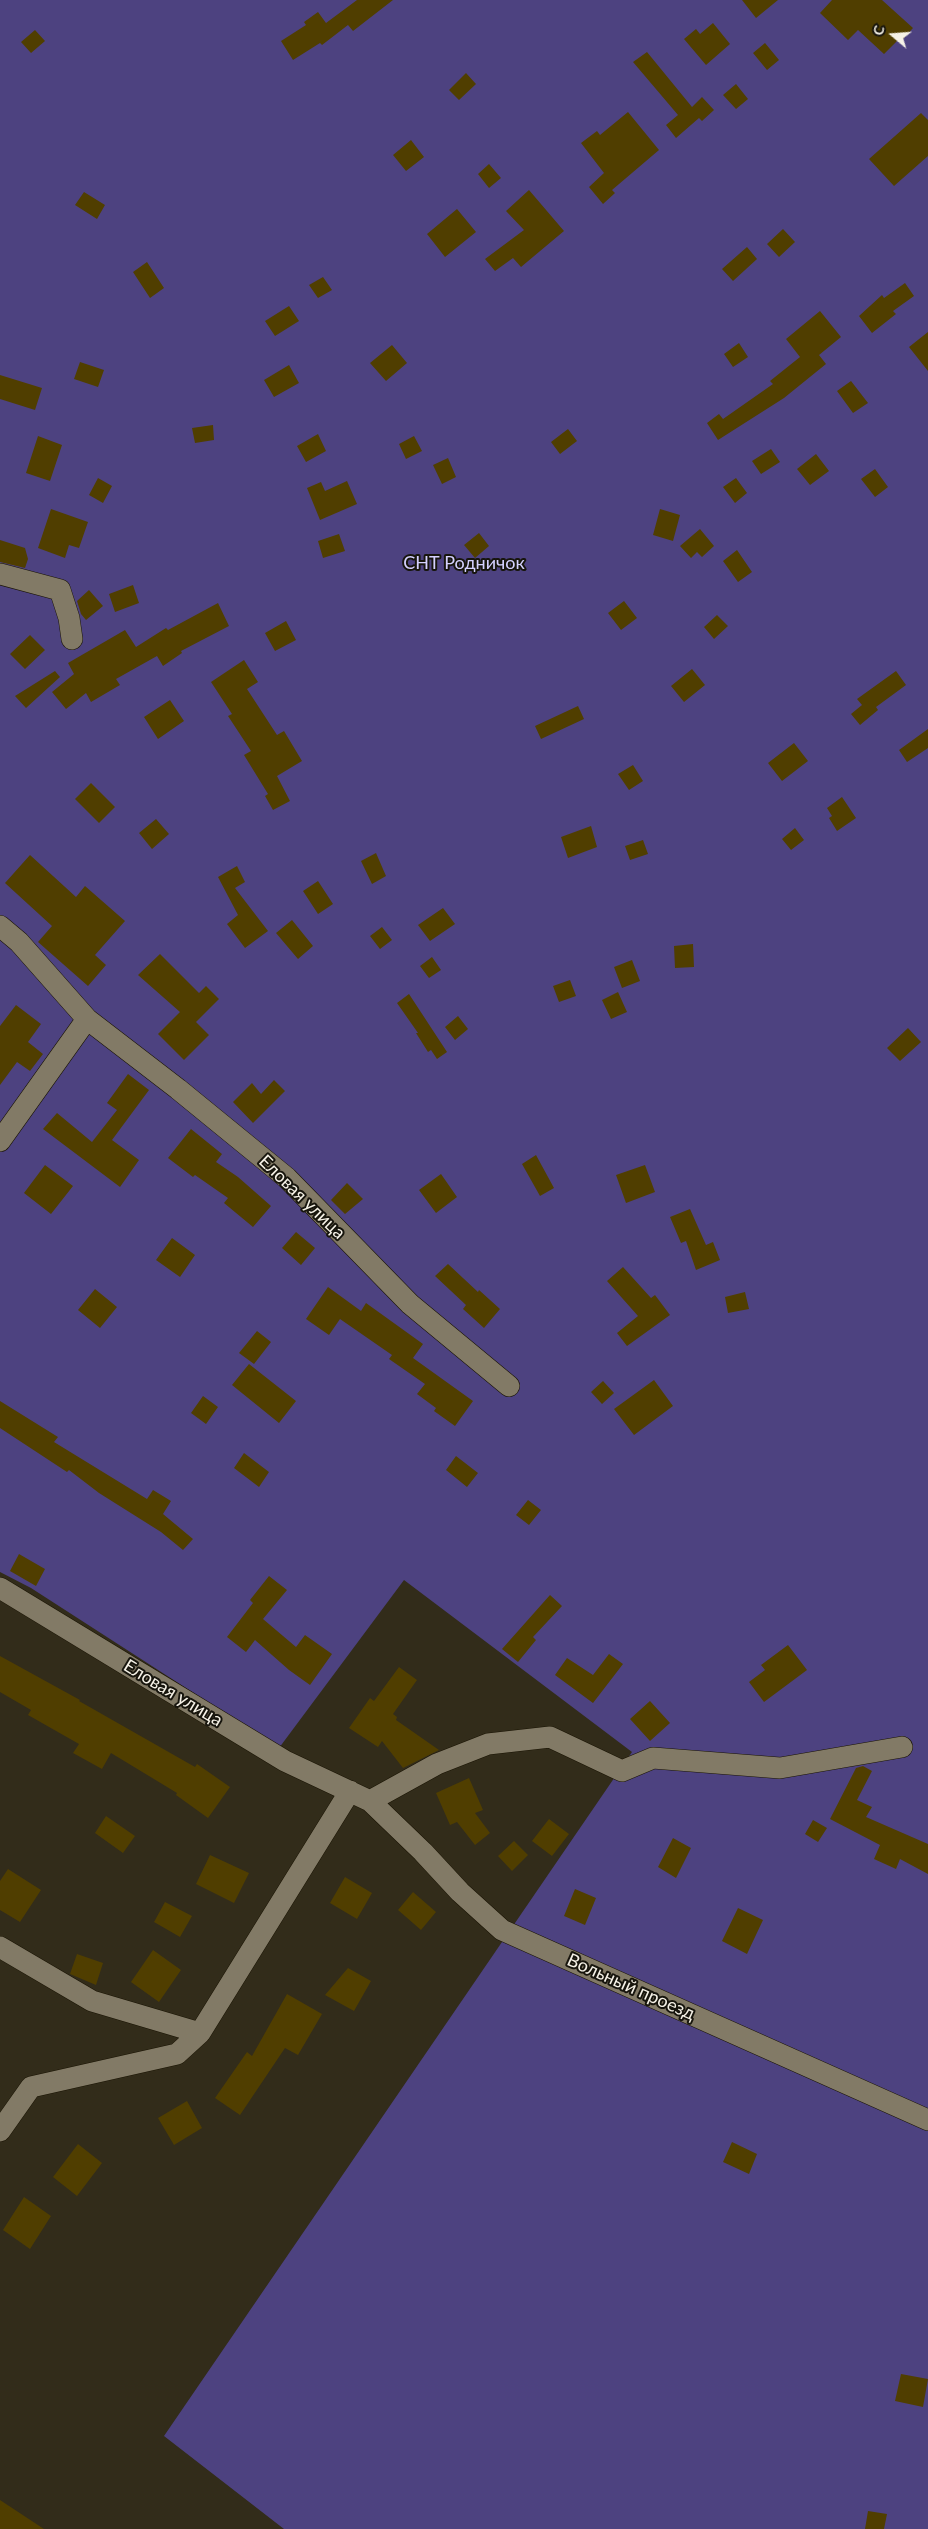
<!DOCTYPE html>
<html>
<head>
<meta charset="utf-8">
<style>
	body { margin:0 }
	#map { position:relative; width:928px; height:2529px; overflow:hidden; background:#322c1a; font-family:Lato,sans-serif }
	canvas { display:block }
	.north { position:absolute; left:868px; top:10px; width:50px; height:50px; -webkit-text-stroke:4px #17150d; paint-order:stroke; rotate:288deg; font-size:14px; font-weight:700; line-height:20px; text-align:center; color:#f6f2e7 }
	.north::after { content:''; display:block; margin:auto; width:18px; height:22px; background:#f6f2e7; clip-path:polygon(50% 0,100% 100%,50% 72%,0 100%) }
</style>
</head>
<body>
<div id="map">
<canvas width="928" height="2529"></canvas>
<div class="north">С</div>
</div>
<script>
const c = document.querySelector('canvas').getContext('2d');
c.lineJoin = 'round';
function paint(path, color) { c.fillStyle = color; c.fill(path, 'evenodd'); }
const shape = rows => new Path2D(rows.map(r => 'M' + r).join(''));
function trace(path, color, width, dash) { c.strokeStyle = color; c.lineWidth = width; c.lineCap = dash ? 'butt' : 'round'; c.setLineDash(dash || []); c.stroke(path); }
function drawText(font, color, halo, rows, align = 'center') {
  c.font = font + ' Lato,sans-serif'; c.lineWidth = 4; c.setLineDash([]); c.textBaseline = 'middle'; c.strokeStyle = halo; c.fillStyle = color; for (const [text, x, y, turn = 0] of rows) {
    c.save(); c.translate(x, y); c.rotate((+turn || 0) * Math.PI / 180); c.textAlign = isNaN(turn) ? turn : align; if (halo) c.strokeText(text, 0, 0); c.fillText(text, 0, 0); c.restore();
  }
}
const green = shape([
	[0,0,928,0,928,2529,284,2529,164,2436,632,1752,404,1580,279,1748,31,1588,0,1572]
]);
const building = shape([
	[357,0,393,0,353,31,348,25,322,45,320,43,293,60,281,41,306,25,304,22,318,12,326,23],
	[742,0,778,0,756,18],
	[832,0,882,0,913,28,901,41,899,39,884,54,858,30,848,40,820,13],
	[713,23,730,44,706,65,684,39,696,29,700,34],
	[35,30,45,41,31,53,21,42],
	[765,43,779,60,767,70,753,53],
	[647,52,692,107,702,97,714,110,702,121,699,118,676,138,666,125,678,115,633,62],
	[466,73,476,84,459,100,449,90],
	[736,84,748,99,736,109,723,95],
	[628,112,659,150,612,190,615,193,603,204,589,187,604,173,581,143,597,131,600,135],
	[921,113,928,120,928,156,894,186,869,159],
	[411,140,424,157,406,171,393,155],
	[489,164,501,178,489,188,478,174],
	[529,190,564,231,521,267,513,258,495,271,485,259,524,230,506,211],
	[84,192,105,205,97,219,75,205],
	[457,209,476,232,445,257,427,234],
	[783,229,795,242,779,257,767,244],
	[747,247,757,259,733,281,722,269],
	[147,262,164,288,150,298,133,272],
	[323,277,332,290,318,298,309,285],
	[905,283,914,296,893,311,896,314,872,333,859,316,882,295,884,298],
	[289,306,299,321,275,336,265,321],
	[820,311,841,337,819,355,826,364,784,398,718,440,707,423,719,414,723,419,773,384,770,381,800,357,786,339],
	[928,332,928,371,909,347],
	[739,343,748,357,733,367,724,354],
	[392,345,407,363,386,381,370,363],
	[80,362,104,370,98,387,74,379],
	[289,365,299,383,274,397,264,380],
	[0,375,42,388,35,410,0,399],
	[851,381,868,403,853,413,837,391],
	[213,425,214,440,195,443,192,428],
	[568,429,577,441,560,454,551,442],
	[318,434,326,451,306,462,297,446],
	[38,436,62,445,50,481,26,473],
	[414,436,422,451,406,459,399,444],
	[771,449,780,462,761,474,752,461],
	[816,454,829,471,810,485,797,469],
	[448,458,456,477,442,484,433,465],
	[875,469,888,487,875,497,861,479],
	[98,478,112,486,103,503,89,495],
	[736,478,747,493,735,503,723,487],
	[347,481,357,504,320,520,307,488,321,482,325,491],
	[51,509,88,522,79,548,69,545,65,558,38,548],
	[660,509,680,515,673,541,653,535],
	[700,529,714,546,702,557,697,552,691,558,680,546],
	[479,533,489,546,475,558,464,545],
	[339,534,345,551,323,558,318,541],
	[0,540,25,548,28,559,25,568,0,562],
	[737,550,752,572,738,582,723,561],
	[133,585,139,603,115,612,109,594],
	[89,590,103,606,86,620,81,614,77,601],
	[624,601,637,618,621,630,608,613],
	[218,603,229,626,181,651,182,653,163,666,157,656,116,679,120,685,91,702,86,693,66,709,52,692,74,674,68,663,125,630,136,647,166,628,168,630],
	[717,615,728,626,714,639,704,627],
	[286,621,296,640,275,651,265,633],
	[30,635,45,650,25,669,10,654],
	[244,660,258,682,247,689,277,735,284,731,302,761,277,776,290,801,273,810,265,796,268,794,244,755,251,751,228,716,232,714,211,682],
	[692,669,705,685,684,702,671,686],
	[55,671,60,677,26,708,15,696],
	[896,671,906,685,876,707,878,710,860,725,851,714,862,705,857,699],
	[170,700,184,721,158,739,144,717],
	[578,706,584,719,541,739,535,726],
	[928,729,928,748,907,762,899,750],
	[794,743,808,761,782,781,768,763],
	[633,765,643,781,629,790,618,774],
	[91,783,115,807,99,823,75,799],
	[842,797,856,818,837,831,829,818,832,816,827,808],
	[156,819,169,834,152,849,139,833],
	[591,826,597,847,568,858,561,837],
	[795,828,804,840,791,850,782,839],
	[643,840,648,854,630,860,625,846],
	[376,853,386,876,372,884,361,861],
	[30,855,76,897,85,886,125,921,95,955,106,965,88,986,38,942,52,926,5,883],
	[237,866,245,882,235,888,268,931,245,948,227,924,238,915,218,877],
	[318,881,333,904,318,914,303,891],
	[443,908,455,924,430,941,418,925],
	[292,920,313,946,298,959,276,933],
	[382,927,392,940,380,949,370,936],
	[693,944,694,967,675,968,674,946],
	[160,954,199,993,206,986,219,999,196,1022,209,1035,184,1060,158,1034,180,1012,138,975],
	[432,957,441,970,429,978,420,966],
	[632,960,640,981,622,988,614,967],
	[570,980,576,996,559,1002,553,986],
	[618,992,627,1012,611,1019,602,1000],
	[409,994,447,1052,437,1059,431,1050,428,1052,416,1033,418,1033,397,1003],
	[16,1005,41,1024,28,1042,43,1054,30,1071,17,1062,0,1085,0,1026],
	[458,1016,468,1029,455,1040,445,1027],
	[908,1028,921,1042,900,1061,887,1048],
	[128,1074,149,1090,112,1140,139,1160,120,1187,43,1129,57,1113,92,1142,117,1110,107,1103],
	[274,1080,285,1091,253,1123,233,1102,252,1083,261,1094],
	[191,1129,222,1154,216,1162,238,1177,271,1206,253,1227,224,1203,228,1198,195,1175,193,1177,168,1158],
	[536,1155,554,1188,540,1196,522,1164],
	[45,1165,73,1186,51,1214,24,1193],
	[645,1165,655,1192,626,1203,616,1175],
	[441,1174,457,1197,436,1213,419,1190],
	[347,1183,363,1199,345,1214,331,1200],
	[690,1209,706,1245,713,1242,720,1260,696,1270,686,1241,681,1243,670,1217],
	[296,1232,315,1248,301,1265,282,1248],
	[172,1238,195,1255,180,1277,156,1260],
	[448,1264,478,1292,479,1290,500,1309,484,1328,463,1309,466,1305,435,1276],
	[623,1267,651,1298,655,1295,670,1315,627,1346,617,1333,638,1316,607,1281],
	[328,1287,361,1311,366,1303,423,1344,413,1358,473,1401,455,1426,434,1411,436,1408,417,1394,425,1384,389,1359,392,1355,340,1319,329,1335,306,1319],
	[95,1289,117,1307,100,1328,78,1310],
	[745,1292,749,1309,728,1313,725,1297],
	[257,1331,271,1342,254,1364,239,1353],
	[249,1364,296,1401,279,1423,232,1385],
	[654,1380,673,1406,634,1435,614,1409],
	[603,1381,614,1393,602,1404,591,1392],
	[203,1396,218,1407,206,1424,191,1413],
	[0,1401,58,1437,54,1442,147,1499,153,1490,171,1501,163,1514,193,1539,183,1550,161,1532,99,1493,69,1470,67,1472,0,1428],
	[244,1453,269,1472,259,1487,234,1468],
	[456,1456,478,1473,467,1487,446,1470],
	[528,1500,541,1510,529,1525,516,1515],
	[19,1554,45,1569,36,1586,10,1571],
	[269,1576,287,1590,263,1619,296,1647,305,1635,332,1654,310,1685,289,1670,255,1640,246,1652,227,1637,253,1603,250,1600],
	[550,1595,562,1606,533,1637,536,1640,518,1662,502,1649],
	[788,1645,807,1670,764,1702,749,1682,765,1670,761,1665],
	[609,1654,623,1664,593,1703,555,1675,567,1658,593,1675],
	[0,1656,80,1700,79,1701,195,1767,197,1764,230,1787,208,1818,176,1795,177,1793,111,1753,102,1769,73,1753,79,1744,28,1715,31,1710,0,1692],
	[399,1667,417,1680,393,1714,397,1717,396,1720,439,1750,403,1768,382,1741,378,1747,349,1728,370,1698,374,1701],
	[650,1701,670,1723,650,1741,630,1719],
	[863,1766,872,1771,857,1800,872,1807,866,1817,928,1844,928,1874,900,1859,896,1869,874,1859,880,1845,830,1819,856,1768],
	[469,1778,483,1810,475,1813,490,1833,475,1845,457,1822,450,1825,436,1793],
	[106,1816,135,1836,123,1853,95,1833],
	[549,1819,569,1834,552,1856,532,1841],
	[813,1820,827,1828,818,1842,805,1834],
	[673,1838,691,1848,676,1878,658,1867],
	[514,1841,528,1855,512,1871,498,1856],
	[210,1855,249,1873,234,1903,196,1884],
	[8,1869,41,1890,20,1922,0,1910,0,1881],
	[345,1877,372,1893,357,1919,330,1903],
	[575,1889,596,1898,585,1925,564,1916],
	[413,1892,436,1912,421,1930,398,1910],
	[165,1902,192,1916,180,1937,154,1922],
	[738,1908,763,1920,747,1954,722,1941],
	[153,1950,181,1970,159,2002,131,1982],
	[77,1954,103,1963,96,1985,70,1974],
	[348,1968,371,1981,354,2011,325,1995],
	[287,1994,322,2014,298,2055,285,2048,240,2115,215,2098,247,2052,252,2056],
	[187,2101,202,2128,174,2145,158,2118],
	[732,2142,757,2154,749,2174,723,2162],
	[78,2144,102,2163,77,2196,53,2177],
	[24,2197,51,2216,30,2249,3,2230],
	[901,2374,928,2379,923,2407,895,2401],
	[0,2500,44,2529,0,2529],
	[868,2511,887,2514,884,2529,865,2529]
]);
const minor = shape([
	[0,574,60,590,69,618,72,639],
	[0,926,19,942,87,1019,0,1141],
	[87,1019,178,1089,287,1178,410,1304,509,1386],
	[0,1588,285,1761,370,1801,423,1852,460,1892,502,1930,928,2120],
	[370,1801,437,1764,488,1744,550,1737,622,1771,653,1758,780,1768,902,1747],
	[0,1947,92,2001,200,2033,350,1791],
	[0,2131,31,2087,177,2054,200,2033]
]);
const parkNames = [
	["СНТ Родничок",464,563]
];
const streetNames = [
	["Еловая улица",302,1197,44],
	["Еловая улица",173,1693,31],
	["Вольный проезд",631,1987,24]
];
paint(green, '#4d4280');
paint(building, '#503e00');
trace(minor, '#1a1404', 22);
trace(minor, '#827a66', 21);
drawText('18px', '#d5d1ff', '#17150d', parkNames);
drawText('18px', '#f6f2e7', '#17150d', streetNames);
</script>
</body>
</html>
